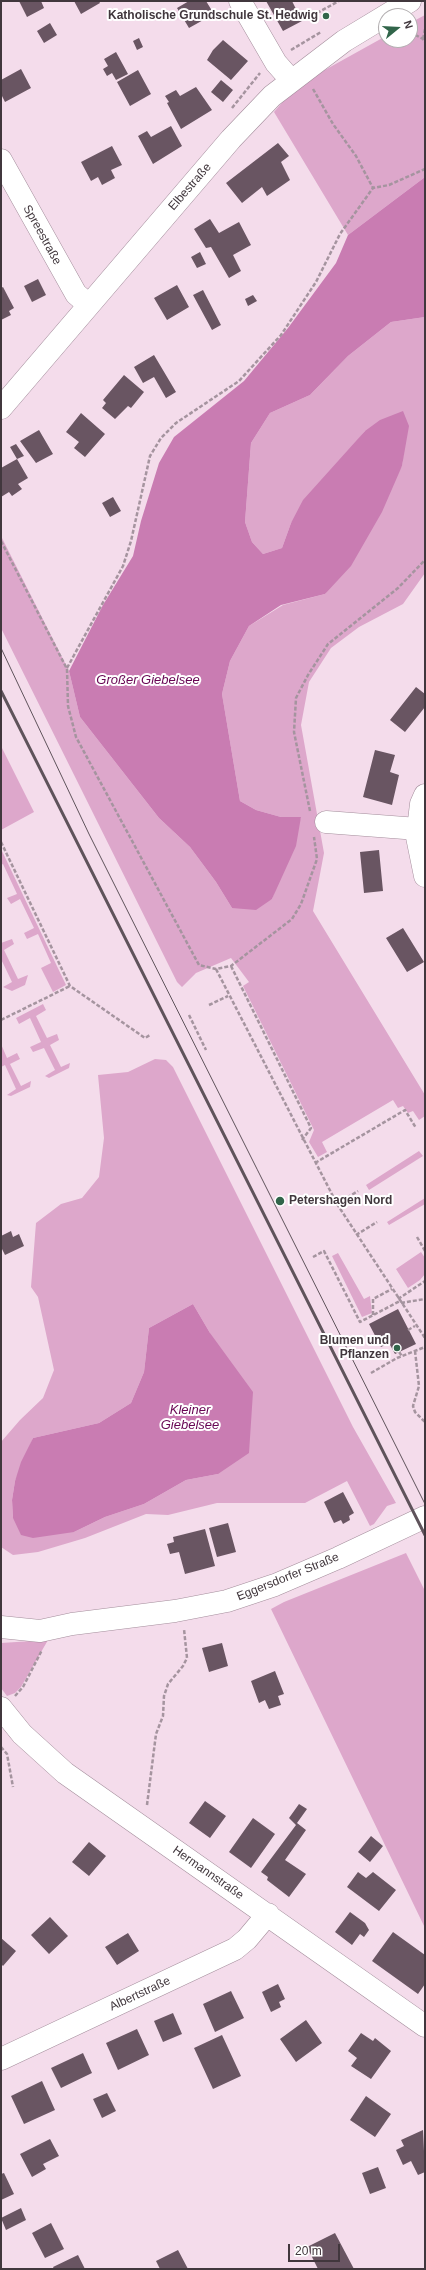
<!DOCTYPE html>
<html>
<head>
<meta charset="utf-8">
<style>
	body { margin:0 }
	#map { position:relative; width:426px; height:2270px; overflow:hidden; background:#f4dceb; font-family:Helvetica,sans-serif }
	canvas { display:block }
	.frame { position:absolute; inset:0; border:2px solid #41373d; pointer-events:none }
	.north { position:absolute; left:378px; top:8px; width:40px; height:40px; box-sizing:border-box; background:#fff; border:1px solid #b3afb1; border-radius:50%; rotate:72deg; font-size:11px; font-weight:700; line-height:16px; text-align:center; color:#41373d }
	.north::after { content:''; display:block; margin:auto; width:14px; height:18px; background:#31654a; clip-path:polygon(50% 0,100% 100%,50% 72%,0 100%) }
	.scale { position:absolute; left:288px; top:2244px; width:52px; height:18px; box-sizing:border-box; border:2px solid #41373d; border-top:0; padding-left:5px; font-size:12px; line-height:14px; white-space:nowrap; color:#41373d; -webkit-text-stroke:3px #fff; paint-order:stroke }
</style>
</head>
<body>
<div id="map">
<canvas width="426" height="2270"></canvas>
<div class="frame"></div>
<div class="north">N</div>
<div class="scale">20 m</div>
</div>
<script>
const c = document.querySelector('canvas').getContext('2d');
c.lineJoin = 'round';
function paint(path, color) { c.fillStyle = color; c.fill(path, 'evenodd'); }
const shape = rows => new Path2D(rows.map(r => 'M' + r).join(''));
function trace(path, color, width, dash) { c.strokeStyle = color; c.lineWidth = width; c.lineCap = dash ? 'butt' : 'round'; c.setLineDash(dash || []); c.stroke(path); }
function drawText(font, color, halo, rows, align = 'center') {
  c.font = font + ' Helvetica,sans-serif'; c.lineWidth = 4; c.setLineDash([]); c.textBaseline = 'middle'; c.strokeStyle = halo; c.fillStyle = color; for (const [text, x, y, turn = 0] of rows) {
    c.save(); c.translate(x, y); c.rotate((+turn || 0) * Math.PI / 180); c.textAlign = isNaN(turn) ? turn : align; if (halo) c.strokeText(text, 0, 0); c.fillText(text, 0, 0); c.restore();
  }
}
const green = shape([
	[425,15,425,177,348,235,274,112,296,86,386,36,386,40,410,40,410,23],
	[425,317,425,573,403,604,359,627,331,648,309,682,301,725,324,853,313,911,425,1095,425,1116,419,1120,413,1111,408,1113,403,1106,398,1108,393,1100,322,1142,327,1152,318,1157,309,1142,314,1130,243,986,249,982,231,958,196,973,182,987,177,982,1,628,1,536,69,671,80,717,159,818,190,847,216,882,232,908,272,899,301,817,281,817,256,810,240,801,222,694,230,661,249,626,283,605,325,594,402,466,404,448,365,431,291,523,282,548,263,554,252,542,245,522,251,443,270,413,310,395,348,356,391,322],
	[1,746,34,812,1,830],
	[1,849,66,985,53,992,41,968,51,963,38,934,27,939,24,933,34,928,20,899,11,904,7,898,17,894,3,864,1,865],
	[12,939,14,944,4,950,18,979,28,975,25,985,12,991,3,987,12,982,1,959,1,943],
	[43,1004,46,1010,36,1016,47,1038,57,1034,59,1040,50,1045,61,1067,70,1063,69,1068,49,1078,45,1076,55,1070,44,1048,33,1052,30,1047,41,1042,30,1018,19,1024,16,1018],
	[1,1044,7,1058,17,1053,20,1059,10,1064,21,1086,31,1081,30,1087,11,1096,7,1095,16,1089,5,1065,1,1067],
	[155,1059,166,1060,173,1067,353,1427,396,1503,387,1506,374,1524,370,1526,347,1481,305,1503,217,1503,168,1515,146,1514,85,1538,38,1552,13,1555,1,1547,1,1442,20,1420,43,1398,54,1370,38,1297,31,1287,36,1223,61,1204,82,1198,99,1177,104,1138,98,1075,128,1072],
	[193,1304,210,1333,218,1474,186,1480,144,1504,105,1517,74,1532,13,1518,12,1500,15,1481,33,1438,99,1423,131,1403,144,1372,149,1328],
	[419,1151,423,1156,369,1190,366,1185],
	[425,1198,425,1204,389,1225,387,1222],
	[421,1252,425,1258,425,1274,420,1280,408,1288,396,1269],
	[338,1253,364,1299,370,1296,372,1313,362,1317,332,1256],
	[406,1553,425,1591,425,1928,271,1609,284,1602],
	[48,1640,21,1687,15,1693,7,1696,1,1688,1,1643]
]);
const water = shape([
	[425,177,425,317,391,322,348,356,310,395,270,413,251,443,245,522,252,542,263,554,282,548,291,523,303,500,365,431,380,420,403,411,409,426,402,466,382,512,351,566,325,594,281,605,249,626,230,661,222,694,240,801,256,810,281,817,301,817,296,846,272,899,256,910,232,908,216,882,190,847,159,818,80,717,69,671,103,605,133,556,141,521,159,463,174,437,244,381,288,328,336,263,348,235],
	[193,1304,210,1333,253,1392,249,1453,218,1474,186,1480,144,1504,105,1517,74,1532,33,1538,21,1535,13,1518,12,1500,15,1481,21,1462,33,1438,99,1423,131,1403,144,1372,149,1328]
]);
const building = shape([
	[19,1,41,1,44,8,27,17],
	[74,1,99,1,100,3,81,14],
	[189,1,206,1,214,14,189,28,177,8],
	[266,1,292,1,302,21,283,31],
	[50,23,57,35,44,43,37,31],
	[139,38,143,47,137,50,133,41],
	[223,40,248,61,231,80,207,60,213,50],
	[116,52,128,74,116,80,112,73,107,76,103,69,108,66,104,59],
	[21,69,31,88,5,102,1,94,1,80],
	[138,70,151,94,130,106,117,82],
	[221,80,233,90,223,102,211,92],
	[196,87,212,110,181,129,167,103,169,102,165,96,176,90,180,96],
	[171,126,182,146,153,164,138,136,147,131,151,137],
	[278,143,289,156,281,162,290,180,267,196,262,187,242,203,226,183],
	[112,146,122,165,111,170,115,178,102,185,98,177,91,181,81,162],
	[210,219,219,233,239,222,251,245,233,255,241,271,229,278,211,247,206,248,194,229],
	[200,252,206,264,197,268,191,257],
	[38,279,46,295,32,302,24,286],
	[177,285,189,307,167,320,154,298],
	[3,287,14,308,9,311,11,315,1,320,1,288],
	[203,290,221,325,212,330,193,295],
	[253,295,257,301,248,306,245,299],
	[154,355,176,392,166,398,154,377,143,383,134,367],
	[124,375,144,392,131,408,128,406,115,419,102,408,106,403,103,400],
	[81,413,105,434,85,457,74,448,79,442,66,432],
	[39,430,53,454,36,463,20,441],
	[16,444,24,456,17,459,28,478,18,484,22,489,12,496,9,492,1,497,1,468,17,459,10,447],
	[113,497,121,511,110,517,102,503],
	[416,687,425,694,425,707,405,732,390,720],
	[375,750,395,755,390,772,399,775,392,805,363,797],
	[379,850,383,891,364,893,360,852],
	[403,928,424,962,407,972,386,938],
	[11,1231,13,1237,19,1234,24,1246,5,1255,1,1247,1,1236],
	[398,1309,416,1344,395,1354,389,1343,381,1347,369,1324],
	[343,1492,354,1513,349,1516,350,1520,343,1524,341,1520,334,1523,324,1502],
	[228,1523,236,1552,217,1557,209,1528],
	[205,1529,215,1566,185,1574,179,1552,170,1554,167,1544,174,1542,173,1537],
	[222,1643,228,1666,209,1672,202,1648],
	[275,1671,284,1694,278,1696,281,1705,269,1709,265,1700,259,1703,251,1681],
	[205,1801,226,1816,210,1838,189,1823],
	[299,1804,307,1809,297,1823,306,1830,285,1860,306,1874,289,1897,267,1880,268,1877,261,1872,296,1825,289,1818],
	[253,1818,275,1834,251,1868,229,1852],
	[371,1836,383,1846,370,1862,358,1852],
	[89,1842,106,1856,89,1876,72,1862],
	[358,1872,366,1878,373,1872,396,1890,379,1911,347,1887],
	[350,1912,365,1923,369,1930,364,1937,360,1934,352,1945,335,1932],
	[50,1917,68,1936,49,1954,31,1935],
	[393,1932,425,1955,425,1984,418,1994,372,1961],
	[128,1933,139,1951,117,1965,105,1947],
	[1,1938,16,1951,3,1966,1,1964],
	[278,1984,285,1999,279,2002,281,2007,271,2012,262,1992],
	[231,1991,244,2018,215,2032,203,2004],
	[173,2013,182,2034,163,2042,154,2021],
	[306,2020,322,2043,296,2062,280,2039],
	[137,2029,149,2055,118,2070,106,2043],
	[361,2033,373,2041,375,2038,391,2051,371,2079,351,2066,357,2058,348,2051],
	[222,2035,241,2076,213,2089,194,2048],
	[83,2053,92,2073,61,2088,51,2068],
	[42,2081,55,2110,24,2124,11,2096],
	[107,2093,116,2111,102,2118,93,2099],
	[366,2096,391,2114,375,2137,350,2120],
	[423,2130,425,2172,418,2175,411,2161,403,2165,396,2150,404,2146,401,2140],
	[50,2139,59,2156,43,2164,46,2169,32,2177,20,2154],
	[378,2167,386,2188,370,2194,362,2173],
	[4,2173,14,2194,1,2200,1,2174],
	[21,2208,26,2220,6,2230,1,2218],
	[51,2223,64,2249,45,2258,32,2233],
	[335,2233,354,2269,318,2269,307,2247],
	[178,2250,188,2269,160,2269,156,2261],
	[78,2255,85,2269,54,2269,53,2267]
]);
const path = shape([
	[317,13,339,1],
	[410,32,423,39,425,42],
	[423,39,425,29],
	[291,50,321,32],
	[313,89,333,124,356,156,373,188],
	[232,108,260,73],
	[1,541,67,669,68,706,76,737,199,965,216,969,231,966,292,919,301,904,317,859,314,837],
	[67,668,123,566,131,541,150,456,161,438,176,423,239,381,281,335,316,282,340,234,373,188,389,185,425,169],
	[310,811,294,732,296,698,308,675,328,644,398,588,425,560],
	[1,842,70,986,145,1038,150,1035],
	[231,966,311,1128,302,1140],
	[216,969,337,1204,425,1338],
	[209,1005,228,996],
	[189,1015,206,1050],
	[1,1020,70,986],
	[315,1163,405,1110,416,1128],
	[337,1204,358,1191],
	[356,1235,377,1222],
	[417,1237,425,1251],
	[313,1257,324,1251,360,1322,400,1301],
	[398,1299,425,1281],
	[401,1303,425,1299],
	[373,1315,373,1299,392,1289],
	[408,1330,415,1326],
	[415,1351,419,1386,413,1406,415,1412,425,1422],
	[399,1352,402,1356],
	[371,1373,397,1358,425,1347],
	[15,1696,23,1687,42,1650],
	[1,1747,7,1754,13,1787],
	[147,1805,156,1734,163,1716,164,1696,168,1684,183,1666,187,1658,184,1629]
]);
const minor = shape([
	[240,1,276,63,291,80],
	[1,160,76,294,89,305],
	[1,408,231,139,272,96,344,41,410,1],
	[425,795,421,804,417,837,425,876],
	[326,822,418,829],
	[1,1627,40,1631,72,1624,175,1611,227,1601,275,1585,338,1558,425,1517],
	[1,1708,22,1734,65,1773,425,2026],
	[1,2059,235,1949,247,1939,268,1914]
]);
const tram = shape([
	[1,648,89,834,425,1504]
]);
const rail = shape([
	[1,691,425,1535]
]);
const markers = [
	[326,16,4,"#31654a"],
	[280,1201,5,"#31654a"],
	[397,1348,4,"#31654a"]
];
const poiNames = [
	["Katholische Grundschule St. Hedwig",318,16],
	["Petershagen Nord",289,1201,"left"],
	["Blumen und",389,1341],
	["Pflanzen",389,1355]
];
const streetNames = [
	["Elbestraße",190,187,-49],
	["Spreestraße",42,235,61],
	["Eggersdorfer Straße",288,1577,-22],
	["Hermannstraße",208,1873,35],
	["Albertstraße",140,1994,-25]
];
const waterNames = [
	["Großer Giebelsee",148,680],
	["Kleiner",190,1410],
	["Giebelsee",190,1425]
];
paint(green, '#dda7cb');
paint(water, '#c97cb2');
paint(building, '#695562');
trace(minor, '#a38d9b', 23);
trace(path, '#a5949f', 2.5, [4, 2]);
trace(minor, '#fff', 22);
trace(tram, '#5f535b', 1);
trace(rail, '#5f535b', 3);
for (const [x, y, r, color] of markers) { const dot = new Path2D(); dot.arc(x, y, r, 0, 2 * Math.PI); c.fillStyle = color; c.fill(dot); trace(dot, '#fff', 1.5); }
drawText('bold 12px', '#41373d', '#fff', poiNames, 'right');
drawText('12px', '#41373d', '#fff', streetNames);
drawText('italic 13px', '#670553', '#fff', waterNames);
</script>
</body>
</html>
